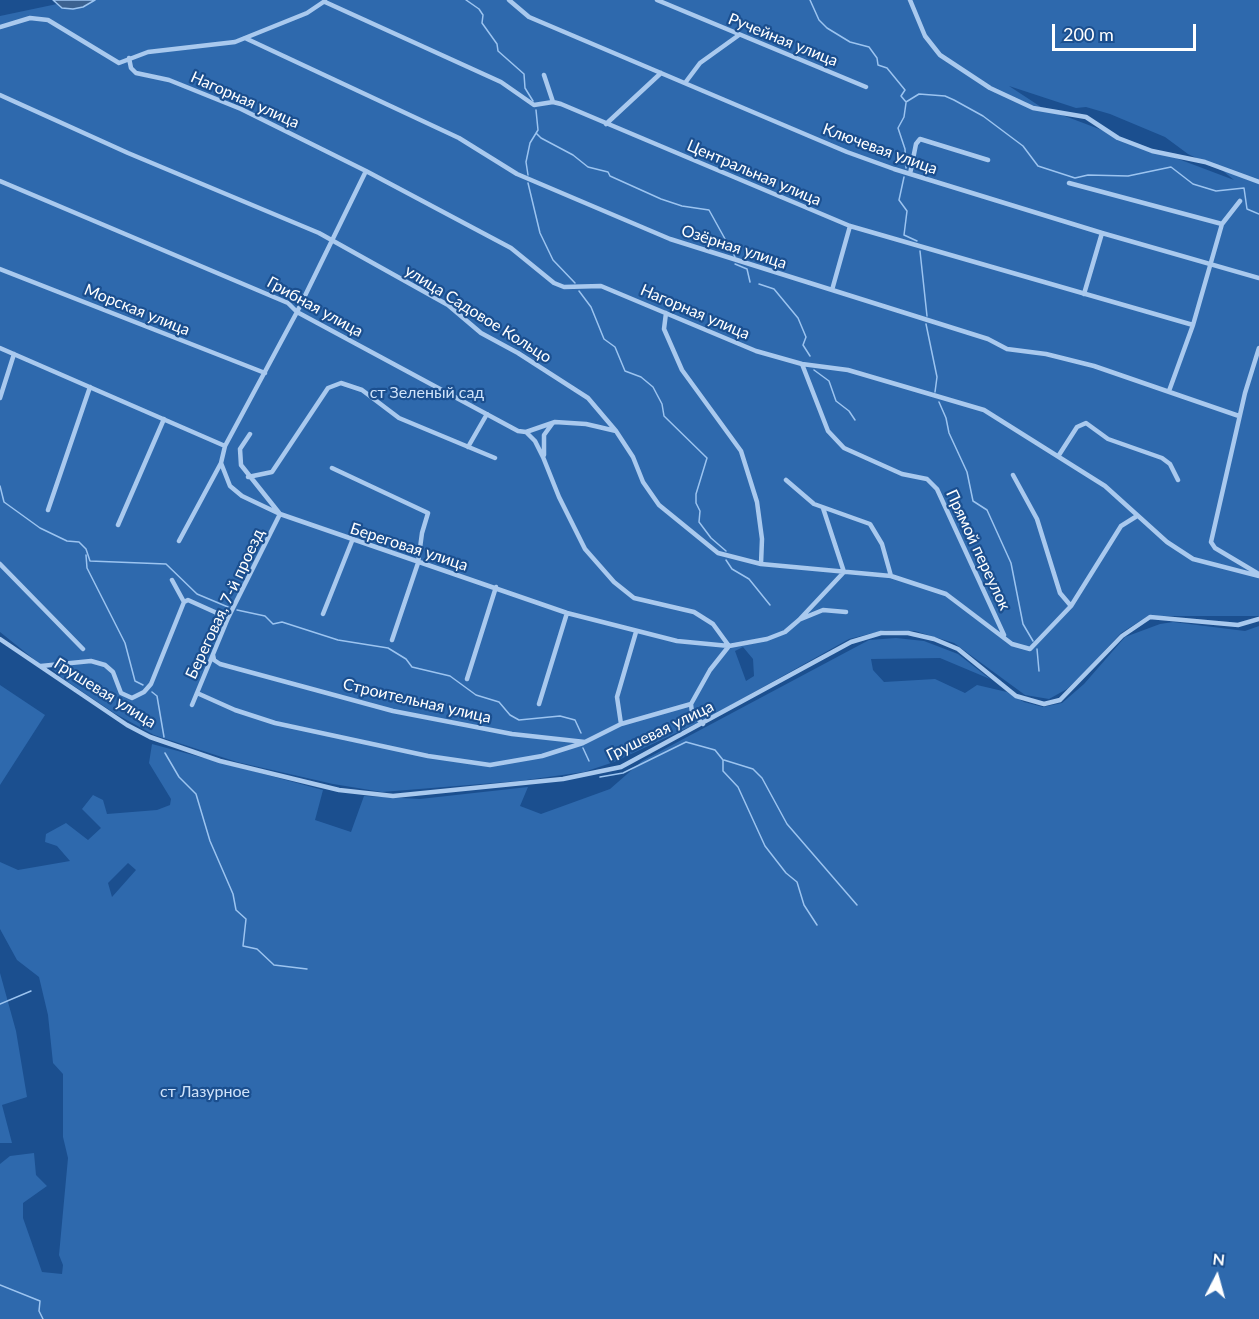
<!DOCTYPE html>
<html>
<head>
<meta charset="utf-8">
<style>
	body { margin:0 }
	#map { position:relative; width:1259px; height:1319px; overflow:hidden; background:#1b4f8f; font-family:Lato,sans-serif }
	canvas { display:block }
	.north { position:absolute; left:1187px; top:1247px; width:60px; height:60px; -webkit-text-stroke:4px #1b4f8f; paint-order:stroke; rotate:6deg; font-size:16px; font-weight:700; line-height:24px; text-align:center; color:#fff }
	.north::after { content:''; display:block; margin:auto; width:21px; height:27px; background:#fff; clip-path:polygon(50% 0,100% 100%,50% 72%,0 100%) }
	.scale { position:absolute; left:1052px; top:24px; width:144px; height:27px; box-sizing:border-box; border:3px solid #fff; border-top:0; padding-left:8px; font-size:18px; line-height:21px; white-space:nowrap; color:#fff; -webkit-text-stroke:4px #1b4f8f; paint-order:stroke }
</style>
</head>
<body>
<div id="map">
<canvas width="1259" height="1319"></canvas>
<div class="north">N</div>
<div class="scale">200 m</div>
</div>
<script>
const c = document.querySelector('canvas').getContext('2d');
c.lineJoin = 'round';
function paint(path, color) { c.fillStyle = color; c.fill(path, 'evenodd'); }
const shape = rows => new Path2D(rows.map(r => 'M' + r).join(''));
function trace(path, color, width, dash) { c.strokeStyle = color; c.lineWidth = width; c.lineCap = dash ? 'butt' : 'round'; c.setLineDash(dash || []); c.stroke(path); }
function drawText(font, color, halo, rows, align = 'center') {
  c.font = font + ' Lato,sans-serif'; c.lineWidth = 4.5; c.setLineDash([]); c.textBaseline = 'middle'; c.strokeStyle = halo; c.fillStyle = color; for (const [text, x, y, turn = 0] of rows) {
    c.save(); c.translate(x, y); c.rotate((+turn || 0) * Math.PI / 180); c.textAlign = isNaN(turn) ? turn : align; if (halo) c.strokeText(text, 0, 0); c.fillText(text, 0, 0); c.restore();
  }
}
const green = shape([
	[76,0,1259,0,1259,616,1148,616,1121,633,1081,676,1067,689,1049,699,1025,695,954,643,915,631,885,630,849,639,704,720,614,762,584,772,519,781,382,792,333,784,237,762,154,735,114,713,62,678,52,669,59,662,41,665,0,632,0,16],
	[1009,86,1076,108,1086,107,1110,114,1165,137,1188,154,1223,171,1234,180,1041,107],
	[743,647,753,659,754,676,746,681,735,651],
	[1173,622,1245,631,1259,626,1259,1319,0,1319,0,1164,10,1156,34,1153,36,1175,47,1186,23,1203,23,1218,42,1272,62,1274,63,1265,59,1255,68,1158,63,1137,63,1074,53,1063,48,1015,39,977,17,960,0,929,0,862,18,870,70,861,57,846,45,842,46,834,66,823,88,840,101,828,82,809,93,795,103,800,107,814,157,810,170,805,171,799,149,763,152,744,323,790,315,820,351,832,364,796,420,799,528,787,520,806,541,814,610,789,642,761,869,640,896,638,924,641,958,654,990,679,940,658,871,659,873,670,884,682,935,679,965,693,977,685,1007,692,1024,702,1043,707,1062,703,1084,684,1125,637,1160,624],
	[128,863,136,870,112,897,108,883],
	[0,685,45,715,0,785],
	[0,973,16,1031,27,1097,2,1105,12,1143,0,1143]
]);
const water = shape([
	[53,0,95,0,83,7,73,9,62,8,53,0]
]);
const stream = shape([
	[466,0,479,9,483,15,482,23,497,44,498,51,524,74,525,88,533,101],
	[810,0,819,20,827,28,850,42,869,47,877,58,878,65,887,68,905,90,901,96,906,102,919,94,945,96,954,100,983,116,1023,146,1038,166,1075,178,1088,175,1128,176,1171,167,1193,184,1216,191,1244,188,1247,209,1259,214],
	[906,103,904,117,898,128,905,149,906,168],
	[536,133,541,138,573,155,588,167,608,172,610,176,661,199,682,206,709,210,735,257],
	[528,175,526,162,530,143,538,130,536,110],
	[904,177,899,200,907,211,904,235,917,241],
	[528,183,540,233,553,260,575,283],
	[920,251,927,316],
	[735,264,747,269,750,282],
	[759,284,774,289,798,318,806,337,803,345,810,356],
	[579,291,591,307,604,339,615,347,625,371,641,377,653,387,662,404,664,416,707,458,696,494,696,503,700,511,699,522,711,538,726,551],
	[926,324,937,377,935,392],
	[814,370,829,381,836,401,849,411,855,420],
	[939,402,946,418,949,433,967,472,973,501,987,510,1011,563,1023,624,1033,641],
	[0,486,4,502,40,528,67,541,79,542,86,549,90,561,166,564,197,594,228,607],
	[86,555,87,568,125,643,135,681,143,685],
	[726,560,732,569,749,579,770,605],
	[237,610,265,616,273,624,282,622,338,640,388,648,406,659,412,667,450,676,476,695,499,702,510,715,519,720,560,716,575,720,581,733],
	[1037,649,1039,671],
	[152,692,157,696,164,737],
	[583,748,589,761],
	[165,753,179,777,196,794,210,841,233,894,236,910,246,919,243,946,257,949,274,965,307,969],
	[724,760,753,769,762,778,787,824,857,905],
	[600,777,623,773,686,742,715,750,723,760,723,771,738,787,765,846,786,873,797,882,804,905,817,925],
	[0,1004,31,991],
	[0,1285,40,1301,39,1311,43,1319]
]);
const minor = shape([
	[509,0,529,17,847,152,894,169,1102,233,1259,278],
	[657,0,866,87],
	[910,0,925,36,940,55,990,88,1033,108,1086,117,1118,138,1152,151,1205,162,1259,182],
	[325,2,501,82,534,105,553,102,561,104,850,226,1193,325],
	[0,27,30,18,48,20,119,63,148,52,235,42,307,13,325,1],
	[245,38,459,138,517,174,670,239,988,339,1007,349,1046,354,1094,366,1239,416],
	[129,58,131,68,136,73,169,80,241,109,366,171,511,248,554,283,564,287,601,286,756,351,802,364,848,370,984,410,1105,486,1167,542,1193,559,1259,576],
	[544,75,553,102],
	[685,83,700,63,739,35],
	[0,95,128,153,319,233,448,305,481,333,518,353,588,398,616,431,633,457,643,482,659,505,718,553,761,564,891,576,946,594,1012,644,1030,649,1071,606,1121,526,1137,516],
	[606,124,661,73],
	[910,174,916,144,920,139,988,160],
	[0,181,288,303,297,312,518,431,526,432,555,422,586,424,616,431],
	[1069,183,1222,224],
	[0,269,265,373],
	[832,290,850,226],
	[1084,294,1102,233],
	[666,313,664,329,682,370,741,451,757,502,762,539,761,564],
	[0,348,225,446,221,463,230,486,242,496,280,514,567,613,677,641,729,646,767,639,785,632,799,620,844,572,823,508],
	[802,364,828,431,844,448,902,474,927,479,937,489,1004,635],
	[1169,391,1193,325,1222,224,1240,201],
	[0,398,14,354],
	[526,432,535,441,543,457,559,497,585,549,614,582,634,598,694,612,713,624,729,646,710,670,691,704,692,713,703,724],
	[225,446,297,312,366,171],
	[468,447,487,414],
	[544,455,544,435,552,424],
	[1059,455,1077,427,1086,423,1108,439,1162,458,1170,464,1178,480],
	[332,468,428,513,422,533,418,563,392,640],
	[1013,475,1037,519,1060,593,1071,606],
	[248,477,272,472,328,388,341,383,362,390,399,418,495,458],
	[786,480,814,504,870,524,882,544,891,576],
	[48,510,90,387],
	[118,525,164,419],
	[179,541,221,463],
	[0,564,83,649],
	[1257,573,1215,548,1211,542,1245,393,1259,348],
	[172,580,184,602],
	[323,614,352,541],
	[801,619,823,610,846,612],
	[0,639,127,725,150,737,220,761,339,790,393,796,563,779,621,767,851,642,881,633,908,633,934,639,958,649,1016,696,1044,704,1060,700,1122,636,1150,617,1238,625,1259,619],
	[213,655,214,660,220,664,393,711,512,734,585,742,621,724,691,704],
	[41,666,91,661,105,665,113,672,121,693,132,698,144,692,151,684,184,602,188,600,228,618],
	[467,679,496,587],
	[197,693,235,710,275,723,428,756,490,765,542,756,583,743],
	[539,704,567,613],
	[192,705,228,618,280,514,241,465,240,449,250,434],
	[621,724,617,697,636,632]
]);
const streetNames = [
	["Ручейная улица",783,40,22],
	["Нагорная улица",245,100,24],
	["Ключевая улица",880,149,20],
	["Центральная улица",754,173,23],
	["Озёрная улица",734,247,18],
	["Грибная улица",315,307,29],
	["Морская улица",137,310,22],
	["Нагорная улица",695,312,23],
	["улица Садовое Кольцо",478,314,32],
	["Береговая улица",409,547,18],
	["Прямой переулок",978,550,65],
	["Береговая, 7-й проезд",225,604,-65],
	["Грушевая улица",105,693,32],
	["Строительная улица",417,701,13],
	["Грушевая улица",660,731,-26]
];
const parkNames = [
	["ст Зеленый сад",427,393],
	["ст Лазурное",205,1092]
];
paint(green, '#2e69ad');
paint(water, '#3c6290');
trace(water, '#9cc4f0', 1.5);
trace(stream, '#9cc4f0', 1.5);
trace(minor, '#a9c9ee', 4.5);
drawText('16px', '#fff', '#1b4f8f', streetNames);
drawText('16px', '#cfe3fa', '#1b4f8f', parkNames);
</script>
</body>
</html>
